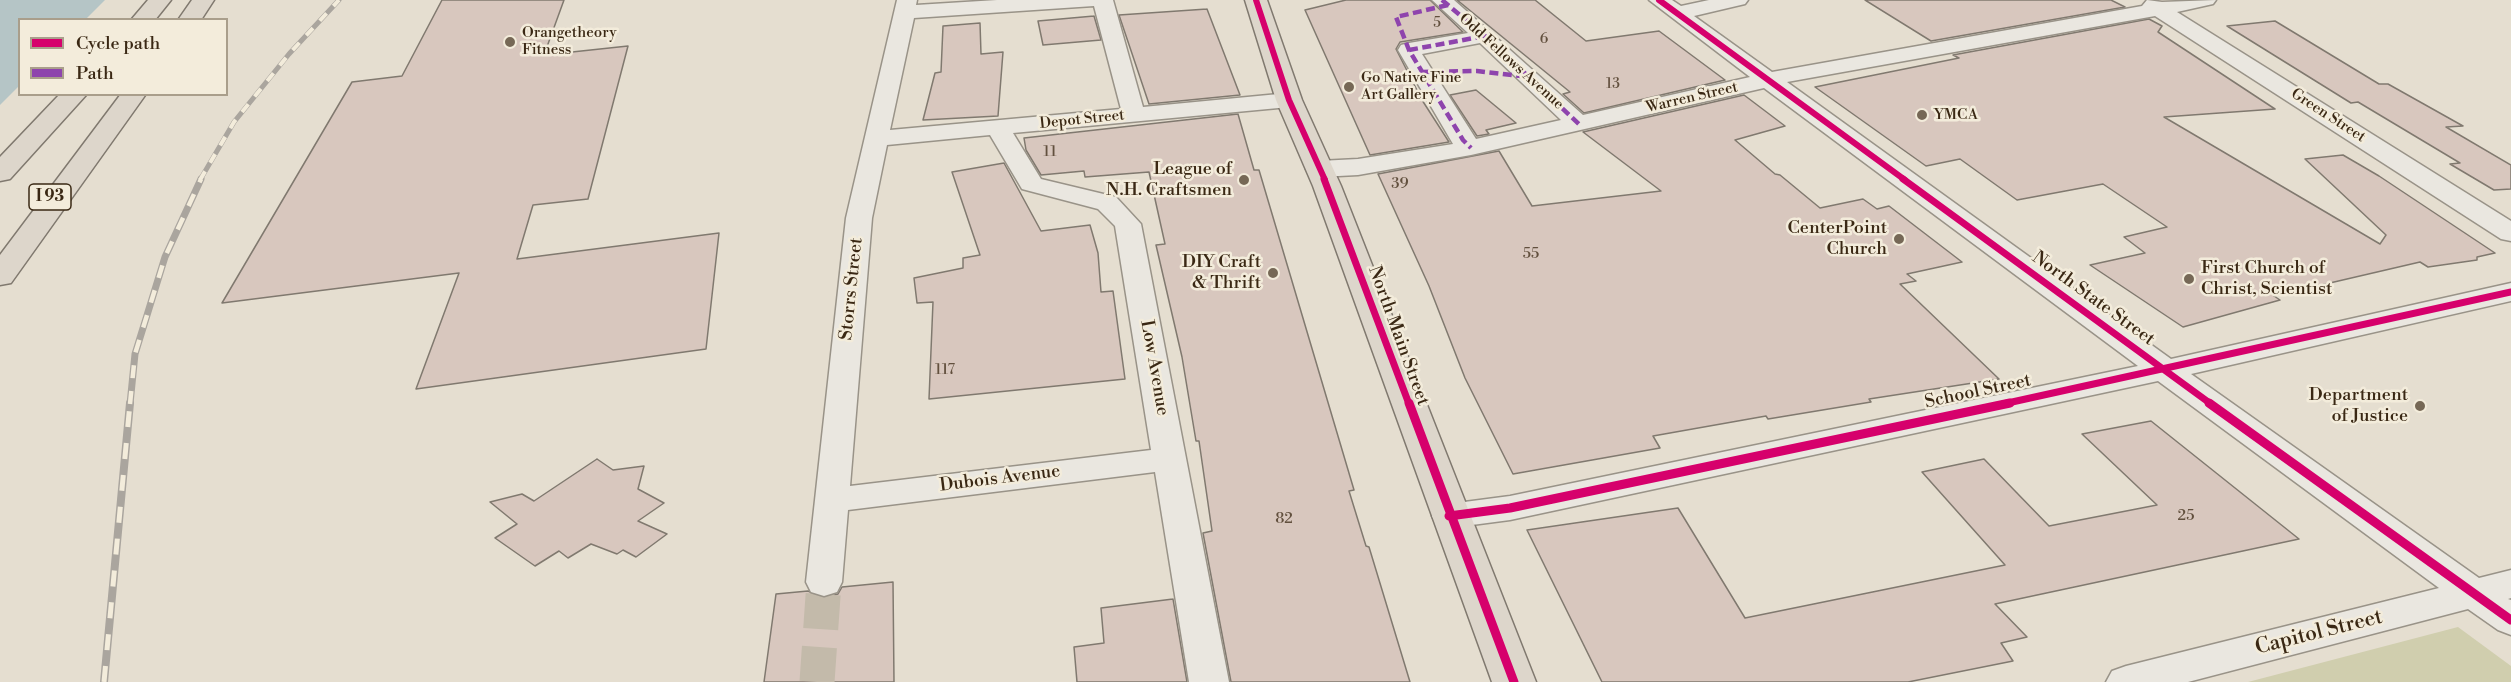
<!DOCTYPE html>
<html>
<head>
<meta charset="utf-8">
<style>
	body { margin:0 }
	#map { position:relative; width:2511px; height:682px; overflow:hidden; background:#e5ded0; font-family:"Libre Bodoni",serif }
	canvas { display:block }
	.legend { position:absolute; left:18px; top:18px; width:210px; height:78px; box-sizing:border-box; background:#f3ecdb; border:2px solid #a99e8b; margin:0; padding:8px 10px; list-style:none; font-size:18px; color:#3a2814 }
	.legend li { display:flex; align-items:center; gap:12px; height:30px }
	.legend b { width:30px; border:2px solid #a99e8b }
</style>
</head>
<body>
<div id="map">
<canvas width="2511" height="682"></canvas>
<ul class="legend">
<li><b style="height:8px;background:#d6006c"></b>Cycle path</li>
<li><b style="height:8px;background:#8e44ad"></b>Path</li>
</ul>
</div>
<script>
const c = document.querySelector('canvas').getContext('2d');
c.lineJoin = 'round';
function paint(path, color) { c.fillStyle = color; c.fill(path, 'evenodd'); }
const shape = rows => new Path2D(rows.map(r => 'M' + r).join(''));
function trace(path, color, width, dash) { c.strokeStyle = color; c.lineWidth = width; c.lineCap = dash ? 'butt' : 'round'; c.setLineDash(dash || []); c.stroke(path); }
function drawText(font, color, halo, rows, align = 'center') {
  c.font = font + ' "Libre Bodoni",serif'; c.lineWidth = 5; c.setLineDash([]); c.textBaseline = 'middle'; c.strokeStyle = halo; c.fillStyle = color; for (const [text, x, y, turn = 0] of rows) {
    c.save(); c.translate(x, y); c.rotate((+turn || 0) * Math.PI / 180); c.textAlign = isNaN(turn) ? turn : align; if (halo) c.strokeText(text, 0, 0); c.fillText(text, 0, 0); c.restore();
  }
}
const green = shape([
	[2458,627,2511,666,2511,682,2248,682]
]);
const water = shape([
	[0,0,105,0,86,19,20,20,19,86,0,105]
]);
const building = shape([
	[442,0,564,0,544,55,628,46,588,199,533,205,517,259,719,233,706,349,416,389,459,273,222,303,352,82,402,76,442,0],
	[1346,0,1430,0,1463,32,1400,42,1396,49,1422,100,1449,142,1370,155,1305,10,1346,0],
	[1457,0,1535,0,1586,41,1659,31,1725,80,1584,113,1563,94,1570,92,1457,0],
	[1865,0,2111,0,2125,7,1931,41,1865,0],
	[1207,9,1240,95,1149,104,1119,15,1207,9],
	[1094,16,1101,40,1043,45,1038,21,1094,16],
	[2149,19,2162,26,2158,32,2275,109,2164,117,2380,244,2386,235,2305,159,2343,155,2379,176,2495,253,2477,257,2477,260,2428,267,2420,262,2274,296,2280,300,2183,327,2090,265,2145,253,2124,237,2167,227,2103,184,2017,200,1960,159,1926,166,1815,87,1959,58,1953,55,2149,19],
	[2275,21,2379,84,2388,84,2463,126,2446,127,2511,165,2511,189,2494,190,2450,164,2460,163,2358,102,2351,103,2227,26,2275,21],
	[980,23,981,54,1003,52,998,116,923,120,935,73,941,72,943,26,980,23],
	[1476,90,1516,123,1486,130,1489,134,1477,136,1450,95,1476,90],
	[1744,95,1785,126,1735,140,1775,174,1780,175,1820,208,1863,199,1877,209,1889,206,1962,262,1907,274,1916,281,1900,284,1999,379,1869,399,1871,402,1768,419,1766,416,1653,436,1660,448,1513,474,1465,378,1429,286,1378,174,1499,151,1532,206,1661,191,1583,132,1744,95],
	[1238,114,1254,170,1259,170,1354,490,1349,491,1366,546,1369,547,1410,682,1231,682,1203,533,1212,531,1199,441,1196,441,1182,357,1156,245,1165,244,1149,172,1085,177,1084,171,1041,175,1026,150,1024,138,1238,114],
	[1004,163,1041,231,1090,225,1098,253,1101,292,1113,291,1125,379,929,399,933,302,917,303,914,278,963,268,963,258,980,255,952,172,1004,163],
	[2151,421,2299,539,1995,604,2027,637,2001,643,2013,661,1908,682,1602,682,1527,530,1678,508,1745,618,2005,565,1922,472,1984,459,2049,526,2157,505,2082,434,2151,421],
	[597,459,613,470,644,466,638,489,664,503,638,521,667,534,636,557,623,550,617,554,591,544,568,558,559,551,535,566,495,538,517,524,490,502,522,494,534,501,597,459],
	[893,582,894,682,764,682,776,594,808,591,825,598,838,594,842,587,893,582],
	[1173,599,1187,682,1077,682,1074,647,1104,643,1101,608,1173,599]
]);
const minorTunnel = shape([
	[817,682,824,582]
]);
const minor = shape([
	[897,0,917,0,916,5,997,0,1113,0,1143,107,1289,93,1297,95,1301,100,1297,105,1289,107,1013,133,1041,179,1116,197,1141,224,1229,682,1189,682,1155,472,848,510,842,582,837,592,824,596,811,592,806,582,846,218,897,0],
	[1094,6,1121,109,890,130,914,18,1094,6],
	[990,135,1022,189,1098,209,1115,226,1151,450,850,486,872,218,887,145,990,135],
	[1432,0,1454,0,1583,115,1750,77,1649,0,1672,0,1681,6,1709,0,1748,0,1745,4,1694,16,1772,72,2142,6,2147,0,2162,2,2216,0,2213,4,2177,12,2511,221,2511,241,2501,239,2155,16,1787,82,2171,359,2511,283,2511,301,2191,374,2479,578,2511,570,2511,598,2508,599,2511,600,2511,635,2498,630,2468,609,2188,682,2106,682,2112,671,2126,666,2439,588,2158,381,1510,520,1449,528,1437,525,1432,516,1437,507,1449,504,1510,496,2138,366,1764,88,1471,155,1358,175,1319,177,1310,174,1306,169,1310,164,1319,161,1358,159,1453,144,1398,50,1401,45,1409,43,1468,33,1432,0],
	[1480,43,1561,120,1476,139,1422,54,1480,43]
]);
const major = shape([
	[1245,0,1267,0,1302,100,1341,186,1536,682,1492,682,1313,186,1276,100,1245,0]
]);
const highway = shape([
	[148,0,171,0,155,20,131,20,148,0],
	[192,0,214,0,201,20,178,20,192,0],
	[60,94,87,94,10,179,0,181,0,157,60,94],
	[121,94,146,94,11,283,0,285,0,255,121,94]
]);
const railFar2 = shape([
	[200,180,234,122,289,54,339,0]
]);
const railFar1 = shape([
	[130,404,135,354,165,257,201,179]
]);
const rail = shape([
	[104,682,130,403]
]);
const quiet = shape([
	[1442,0,1485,36,1580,125],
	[1448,5,1396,17,1409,50,1463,140,1471,148],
	[1409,50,1485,36],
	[1422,72,1477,71,1529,77]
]);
const cyclewayFar2 = shape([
	[1256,0,1289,100,1325,180],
	[1659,0,1905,180]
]);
const cyclewayFar1 = shape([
	[1324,179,1409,404],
	[1903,179,2211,404],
	[2003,404,2511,292]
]);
const cycleway = shape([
	[1409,403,1514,682],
	[2209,403,2511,620],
	[1449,516,1510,508,2010,403]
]);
const markers = [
	[510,42,6,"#766856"],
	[1349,87,6,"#766856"],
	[1922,115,6,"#766856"],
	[1244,180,6,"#766856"],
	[1899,239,6,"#766856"],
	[1273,273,6,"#766856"],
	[2189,279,6,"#766856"],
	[2420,406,6,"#766856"]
];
const farNumbernames = [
	["5",1437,24],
	["6",1544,40],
	["13",1613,85]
];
const farPoinames = [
	["Orangetheory",522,33],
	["Fitness",522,50],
	["Go Native Fine",1361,78],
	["Art Gallery",1361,95],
	["YMCA",1934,115]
];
const farStreetnames = [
	["Odd Fellows Avenue",1511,62,42],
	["Warren Street",1692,98,-13],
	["Green Street",2328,116,33],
	["Depot Street",1082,120,-6]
];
const numberNames = [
	["11",1050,152],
	["39",1400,184],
	["55",1531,254],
	["117",945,370],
	["25",2186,516],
	["82",1284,519]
];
const shields = [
	[50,197,42]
];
const shieldNames = [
	["I 93",50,197]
];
const poiNames = [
	["League of",1232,170],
	["N.H. Craftsmen",1232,191],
	["CenterPoint",1887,229],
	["Church",1887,250],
	["DIY Craft",1261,263],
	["& Thrift",1261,284],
	["First Church of",2201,269,"left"],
	["Christ, Scientist",2201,290,"left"],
	["Department",2408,396],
	["of Justice",2408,417]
];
const streetNames = [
	["Storrs Street",852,289,-84],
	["North State Street",2093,299,36],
	["North Main Street",1398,336,70],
	["Low Avenue",1154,368,80],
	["School Street",1978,392,-12],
	["Dubois Avenue",1000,479,-7]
];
const nearStreetnames = [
	["Capitol Street",2319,633,-14]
];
paint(green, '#d0ceae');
paint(water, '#b5c5c6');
paint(building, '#d8c7be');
trace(building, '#80796f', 1.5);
trace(minorTunnel, '#c3baaa', 35, [35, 18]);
trace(minor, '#999388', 3);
trace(major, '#80796f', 3);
trace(highway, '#80796f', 3);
paint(minor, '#eae7e0');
paint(major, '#ddd6cb');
paint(highway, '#ddd6cb');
trace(railFar2, '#aaa59e', 5);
trace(railFar1, '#aaa59e', 7);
trace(rail, '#aaa59e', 8);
trace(railFar2, '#f3ecdb', 4, [10]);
trace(railFar1, '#f3ecdb', 4.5, [13]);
trace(rail, '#f3ecdb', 5, [16]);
trace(quiet, '#8e44ad', 4.5, [9, 4.5]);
trace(cyclewayFar2, '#d6006c', 6);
trace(cyclewayFar1, '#d6006c', 7);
trace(cycleway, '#d6006c', 9);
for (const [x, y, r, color] of markers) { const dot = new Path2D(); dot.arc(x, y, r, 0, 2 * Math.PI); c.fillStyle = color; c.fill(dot); trace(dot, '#f3ecdb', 2); }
drawText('14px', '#62503e', null, farNumbernames);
drawText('15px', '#3a2814', '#f3ecdb', farPoinames, 'left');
drawText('15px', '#3a2814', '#f3ecdb', farStreetnames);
drawText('15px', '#62503e', null, numberNames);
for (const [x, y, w] of shields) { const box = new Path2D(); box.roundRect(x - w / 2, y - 13, w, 26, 4.5); c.fillStyle = '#f3ecdb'; c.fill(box); trace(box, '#3a2814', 1.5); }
drawText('bold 16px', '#3a2814', null, shieldNames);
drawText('18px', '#3a2814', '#f3ecdb', poiNames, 'right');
drawText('18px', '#3a2814', '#f3ecdb', streetNames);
drawText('21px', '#3a2814', '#f3ecdb', nearStreetnames);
</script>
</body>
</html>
